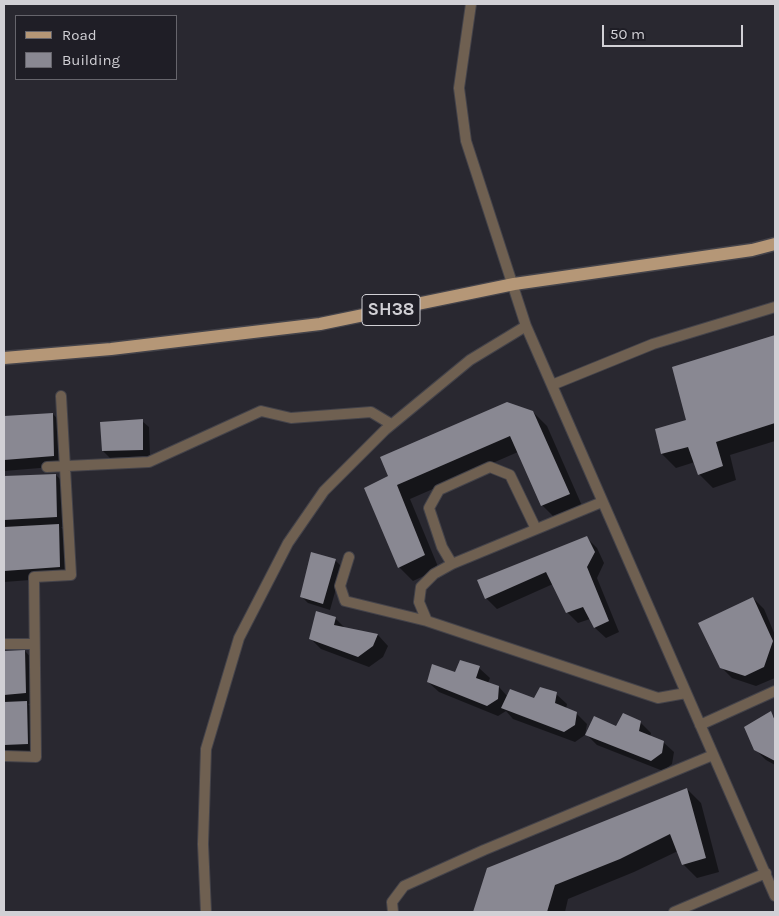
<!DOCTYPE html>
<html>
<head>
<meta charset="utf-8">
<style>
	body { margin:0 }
	#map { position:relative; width:779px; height:916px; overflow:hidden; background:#292830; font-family:Karla,sans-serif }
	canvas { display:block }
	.frame { position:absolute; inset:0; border:5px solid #d1d0d5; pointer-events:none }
	.legend { position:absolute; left:15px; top:15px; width:162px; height:65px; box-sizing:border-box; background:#1f1e26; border:1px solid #66656c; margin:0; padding:6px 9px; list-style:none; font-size:15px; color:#d1d0d5 }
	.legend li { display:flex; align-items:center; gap:10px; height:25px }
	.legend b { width:25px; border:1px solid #66656c }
	.scale { position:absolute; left:602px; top:25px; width:141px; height:22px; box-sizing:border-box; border:2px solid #d1d0d5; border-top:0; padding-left:6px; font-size:15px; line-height:18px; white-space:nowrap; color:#d1d0d5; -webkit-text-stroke:4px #1f1e26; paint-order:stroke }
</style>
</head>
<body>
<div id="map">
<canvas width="779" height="916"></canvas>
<div class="frame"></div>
<ul class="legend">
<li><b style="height:6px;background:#b59777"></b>Road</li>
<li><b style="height:14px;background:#898892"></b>Building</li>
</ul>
<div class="scale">50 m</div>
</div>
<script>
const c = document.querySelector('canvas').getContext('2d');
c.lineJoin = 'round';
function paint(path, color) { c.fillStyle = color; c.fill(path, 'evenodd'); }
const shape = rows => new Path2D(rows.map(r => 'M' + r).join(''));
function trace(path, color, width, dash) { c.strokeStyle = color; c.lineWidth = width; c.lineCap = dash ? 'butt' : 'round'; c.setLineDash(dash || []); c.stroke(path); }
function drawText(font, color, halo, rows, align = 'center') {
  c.font = font + ' Karla,sans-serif'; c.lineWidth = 5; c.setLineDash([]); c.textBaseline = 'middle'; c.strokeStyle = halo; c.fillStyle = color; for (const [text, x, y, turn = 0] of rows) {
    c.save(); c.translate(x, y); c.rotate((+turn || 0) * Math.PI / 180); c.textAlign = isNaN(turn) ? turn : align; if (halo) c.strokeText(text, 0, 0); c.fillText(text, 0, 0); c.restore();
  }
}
const shadow = shape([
	[775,336,775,441,730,455,736,480,713,488,699,474,695,462,676,468,662,454,657,430,688,421,674,368],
	[533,412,547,426,583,508,556,519,542,505,518,452,410,499,439,569,413,581,399,567,389,477],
	[53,414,63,425,64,466,4,471,4,417],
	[142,421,149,427,150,456,110,458,103,451],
	[56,475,66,485,67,527,61,527,70,536,70,577,4,582,4,478],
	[586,537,597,548,604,563,597,578,619,632,606,638,595,628,590,619,578,623,567,612,553,584,497,609,486,598],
	[335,560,342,567,330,610,308,603,301,596],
	[753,598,764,609,775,635,775,678,756,686,732,678,721,667],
	[335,618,346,629,378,635,388,646,383,657,369,667,321,649,310,638],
	[25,651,35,662,36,703,28,704,37,712,38,754,4,756,4,653],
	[479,668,490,678,488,683,499,687,508,697,534,699,556,694,567,704,566,709,576,713,587,724,585,735,575,742,513,719,506,711,498,716,439,692,428,682],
	[770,713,775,718,775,765,766,760,755,749],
	[640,722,651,733,650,737,663,742,674,752,672,764,663,771,597,745,587,735],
	[687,789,701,803,719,872,697,878,683,864,678,851,634,872,568,899,565,912,474,912,488,869]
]);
const building = shape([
	[775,335,775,423,716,442,723,466,698,475,688,447,661,454,655,429,686,420,672,367],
	[507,402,533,411,570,494,541,506,510,436,397,485,425,555,398,568,364,488,388,476,380,457],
	[53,413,54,456,4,460,4,416],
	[143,419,143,450,102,451,100,422],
	[56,474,57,517,4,520,4,476],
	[59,524,60,567,4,571,4,527],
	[587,536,595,552,587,567,609,621,594,628,583,607,566,613,546,572,485,599,477,580],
	[311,552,336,559,323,604,300,597],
	[753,597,773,641,764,667,745,676,720,668,698,623],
	[316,611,336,617,334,625,378,634,373,646,358,657,309,639],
	[25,650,26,693,4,695,4,651],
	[460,660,480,666,476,678,499,686,498,699,487,706,427,682,432,664,455,672],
	[540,687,557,692,555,703,577,712,575,725,564,732,501,708,510,689,534,698],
	[27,701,28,744,4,745,4,702],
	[771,711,775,721,775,761,754,750,744,727],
	[623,713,641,721,639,731,664,741,662,753,651,761,585,735,594,716,616,726],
	[687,788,706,858,682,865,670,834,620,859,555,885,547,912,473,912,487,868]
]);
const minor = shape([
	[526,326,775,896],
	[552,385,653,344,775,307],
	[47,467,149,462,261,411,291,418,371,412,391,424],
	[602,502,452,564,434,574,421,587,419,602,427,621,658,698,686,693],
	[349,557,340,586,345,601,427,621],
	[452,564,442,547,429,508,439,490,490,467,510,475,536,529],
	[4,644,34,644],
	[700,725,775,691],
	[4,756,36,757,34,577,71,575,61,396],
	[206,912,203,844,206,749,239,638,288,543,324,491,385,430,470,360,526,326,466,141,459,88,471,4],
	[393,912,392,902,404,886,484,850,713,755],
	[674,912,766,873]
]);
const primary = shape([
	[4,358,111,349,320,324,514,284,752,250,775,244]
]);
const shields = [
	[391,310,58]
];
const shieldNames = [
	["SH38",391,310]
];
paint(shadow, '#0007');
paint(building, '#898892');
trace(minor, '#44434a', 12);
trace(primary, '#44434a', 15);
trace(minor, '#6f6051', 10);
trace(primary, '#b59777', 12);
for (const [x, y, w] of shields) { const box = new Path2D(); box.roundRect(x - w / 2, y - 15.5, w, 31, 4); c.fillStyle = '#1f1e26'; c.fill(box); trace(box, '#d1d0d5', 1); }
drawText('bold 18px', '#d1d0d5', null, shieldNames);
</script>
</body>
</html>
